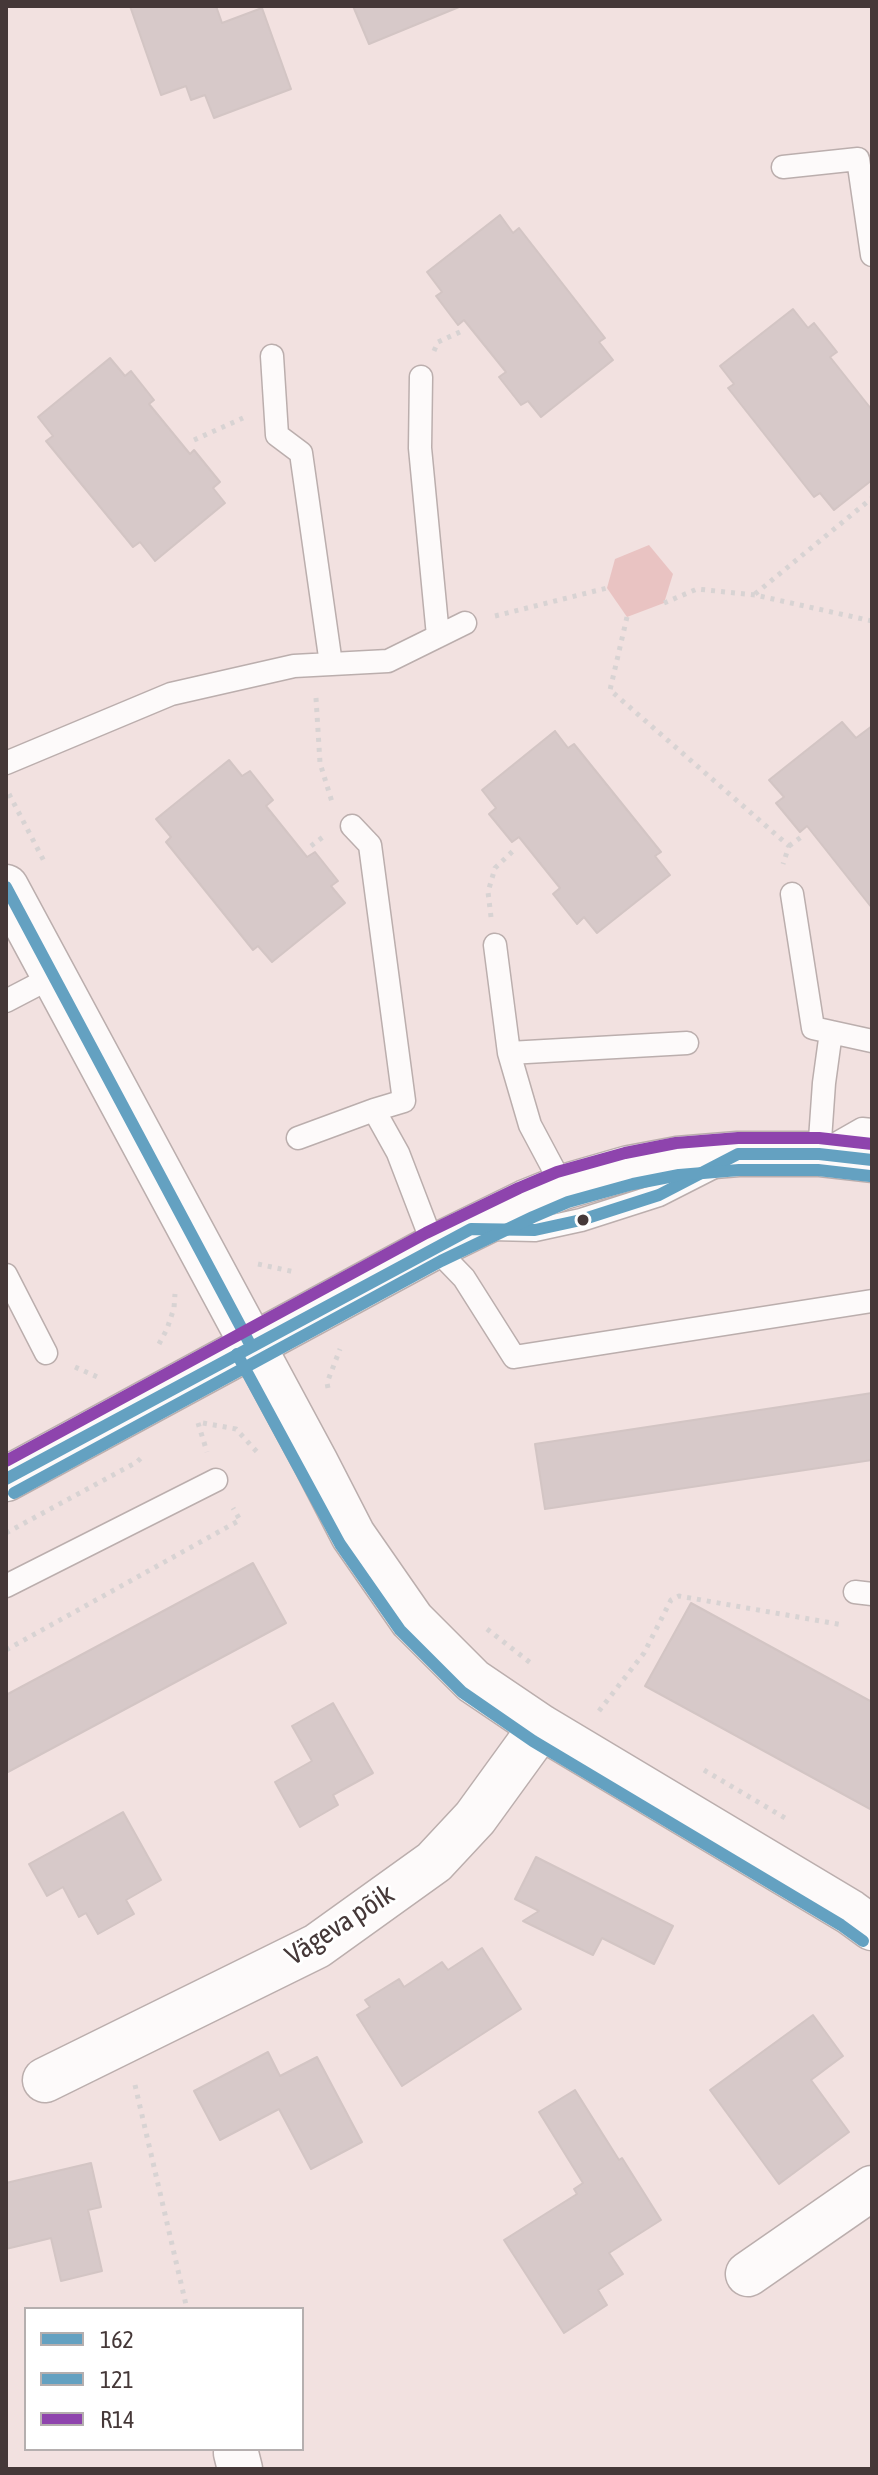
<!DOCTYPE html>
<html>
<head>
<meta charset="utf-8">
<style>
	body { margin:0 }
	#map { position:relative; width:878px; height:2475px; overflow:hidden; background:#f2e1e0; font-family:"Asap Condensed",sans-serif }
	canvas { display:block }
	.frame { position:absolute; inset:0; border:8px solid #453838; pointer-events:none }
	.legend { position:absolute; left:24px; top:2307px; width:280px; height:144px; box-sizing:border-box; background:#fff; border:2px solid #b5afaf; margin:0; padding:10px 14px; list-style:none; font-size:24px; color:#453838 }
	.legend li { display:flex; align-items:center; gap:16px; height:40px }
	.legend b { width:40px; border:2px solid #b5afaf }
</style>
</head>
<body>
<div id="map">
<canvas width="878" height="2475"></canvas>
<div class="frame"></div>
<ul class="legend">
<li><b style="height:10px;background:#64a1c1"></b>162</li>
<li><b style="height:10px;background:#64a1c1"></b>121</li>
<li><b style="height:10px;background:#8e44ad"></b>R14</li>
</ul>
</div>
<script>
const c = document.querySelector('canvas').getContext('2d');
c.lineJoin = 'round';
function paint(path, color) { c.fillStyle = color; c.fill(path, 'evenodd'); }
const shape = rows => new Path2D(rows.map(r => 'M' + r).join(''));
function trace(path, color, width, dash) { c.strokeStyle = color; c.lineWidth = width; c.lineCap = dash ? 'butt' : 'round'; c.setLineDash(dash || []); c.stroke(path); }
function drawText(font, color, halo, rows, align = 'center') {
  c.font = font + ' "Asap Condensed",sans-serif'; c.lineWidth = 6; c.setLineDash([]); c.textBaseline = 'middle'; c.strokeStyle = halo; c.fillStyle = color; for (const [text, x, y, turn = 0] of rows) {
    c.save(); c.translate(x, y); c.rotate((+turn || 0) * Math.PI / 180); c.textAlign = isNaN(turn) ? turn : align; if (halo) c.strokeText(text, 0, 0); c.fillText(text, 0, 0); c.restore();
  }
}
const green = shape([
	[649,545,673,574,664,603,627,617,607,588,615,559]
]);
const building = shape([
	[130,6,216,6,222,23,262,8,291,89,214,118,205,95,191,100,186,86,161,95,130,6],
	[353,6,458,6,459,7,369,44,353,6],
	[500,215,513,233,519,228,605,338,599,342,613,360,541,417,528,401,521,405,499,377,506,372,464,320,458,325,436,296,442,292,427,272,500,215],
	[793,309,808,328,814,323,837,352,830,357,872,410,872,480,834,510,820,493,814,497,728,388,734,384,720,366,793,309],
	[110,358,125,376,131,371,154,400,149,404,190,454,194,450,220,482,213,488,225,503,155,561,140,542,133,547,46,441,53,436,38,417,110,358],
	[842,722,856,738,872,726,872,908,807,826,800,832,776,803,784,797,769,780,842,722],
	[555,731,568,748,574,744,661,852,655,856,670,875,597,933,584,917,577,924,553,894,560,888,519,837,512,842,489,814,496,808,482,790,555,731],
	[229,760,242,776,250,771,273,800,266,806,307,857,315,852,338,881,331,886,345,903,272,962,258,946,253,950,166,842,171,837,156,819,229,760],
	[872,1393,872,1460,545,1509,535,1444,872,1393],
	[253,1563,286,1623,6,1773,6,1695,253,1563],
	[691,1603,872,1702,872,1810,645,1686,691,1603],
	[333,1703,373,1773,333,1795,338,1805,300,1827,275,1782,312,1761,292,1726,333,1703],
	[123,1812,161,1880,126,1900,134,1914,98,1934,86,1913,79,1917,63,1887,47,1896,29,1864,123,1812],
	[536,1857,673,1926,654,1964,602,1938,593,1955,523,1921,539,1911,515,1899,536,1857],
	[482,1948,521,2009,402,2086,357,2015,370,2007,365,2000,399,1979,404,1987,442,1962,448,1970,482,1948],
	[813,2015,843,2056,811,2080,849,2132,779,2184,710,2090,813,2015],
	[268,2052,280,2076,317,2057,362,2142,311,2169,279,2109,220,2140,194,2091,268,2052],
	[575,2090,619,2160,622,2158,661,2220,609,2253,623,2274,598,2290,607,2305,564,2333,504,2240,577,2194,574,2189,583,2183,539,2112,575,2090],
	[91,2163,101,2207,88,2210,102,2271,61,2281,51,2238,6,2249,6,2183,91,2163]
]);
const path = shape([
	[434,351,438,342,462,331],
	[194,440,243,418],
	[755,594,872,498],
	[664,603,697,589,755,595,872,621],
	[495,616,607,588],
	[627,617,610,690,789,846,783,864],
	[316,698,320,763,332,802],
	[9,794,45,863],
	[311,846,323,837],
	[789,846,804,835],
	[491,917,488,892,495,868,515,849],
	[258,1264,295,1272],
	[159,1344,167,1329,174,1308,175,1294],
	[75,1367,102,1379],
	[328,1388,327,1383,340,1349],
	[198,1423,207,1452],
	[203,1423,236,1429,258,1453],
	[6,1533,137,1462,141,1458],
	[487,1629,532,1664],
	[6,1650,240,1520,233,1508],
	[599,1711,644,1653,671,1600,679,1596,843,1625],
	[704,1770,785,1818],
	[135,2085,187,2309]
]);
const lane = shape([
	[783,167,858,159,872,255],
	[272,356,277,435,301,453,331,664],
	[421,377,420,448,438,636],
	[6,763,171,694,294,666,388,661,465,623],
	[352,826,370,845,404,1101,374,1110,398,1153,434,1247,464,1278,514,1357,872,1301],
	[792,894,813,1028,831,1032,824,1083,819,1154],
	[495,945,509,1053,530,1125,563,1187],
	[6,1001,54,976],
	[831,1032,872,1041],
	[509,1053,687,1043],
	[298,1138,374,1110],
	[827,1149,862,1129,872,1130],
	[492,1229,535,1230,581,1220,659,1195,714,1167],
	[6,1275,46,1353],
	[6,1586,216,1480],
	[855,1592,872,1594]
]);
const street = shape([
	[6,887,316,1463,353,1535,412,1620,473,1681,541,1727,850,1912,872,1928],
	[6,1479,434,1247,526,1202,563,1187,629,1168,677,1159,738,1154,819,1154,872,1160],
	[45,2080,317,1946,434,1862,475,1818,541,1727],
	[748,2274,872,2188],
	[236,2453,240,2469]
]);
const bus1 = shape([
	[6,887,251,1346],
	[6,1479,471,1229,535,1230,581,1220,659,1195,738,1154,819,1154,872,1160]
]);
const bus2 = shape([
	[237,1354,340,1544,400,1630,462,1692,533,1741,841,1925,863,1941],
	[14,1493,441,1261,533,1217,568,1202,633,1184,679,1175,739,1170,818,1170,870,1176]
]);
const bus3 = shape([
	[6,1461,426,1233,519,1188,557,1172,625,1153,676,1143,738,1138,819,1138,872,1144]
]);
const markers = [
	[583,1220,7,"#453838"]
];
const streetNames = [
	["Vägeva põik",340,1925,-33]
];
paint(green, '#e9c3c2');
paint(building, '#d7c9c9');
trace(building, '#d3c5c4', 2);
trace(lane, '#bbaead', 25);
trace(street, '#bbaead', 47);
trace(path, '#d8d3d3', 5, [4, 6]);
trace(lane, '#fdfafa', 22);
trace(street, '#fdfafa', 44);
trace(bus1, '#64a1c1', 12);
trace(bus2, '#64a1c1', 12);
trace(bus3, '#8e44ad', 12);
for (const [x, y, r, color] of markers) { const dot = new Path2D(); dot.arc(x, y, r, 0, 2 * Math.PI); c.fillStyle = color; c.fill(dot); trace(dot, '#fff', 3); }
drawText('28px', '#453838', '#fff', streetNames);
</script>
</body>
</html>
